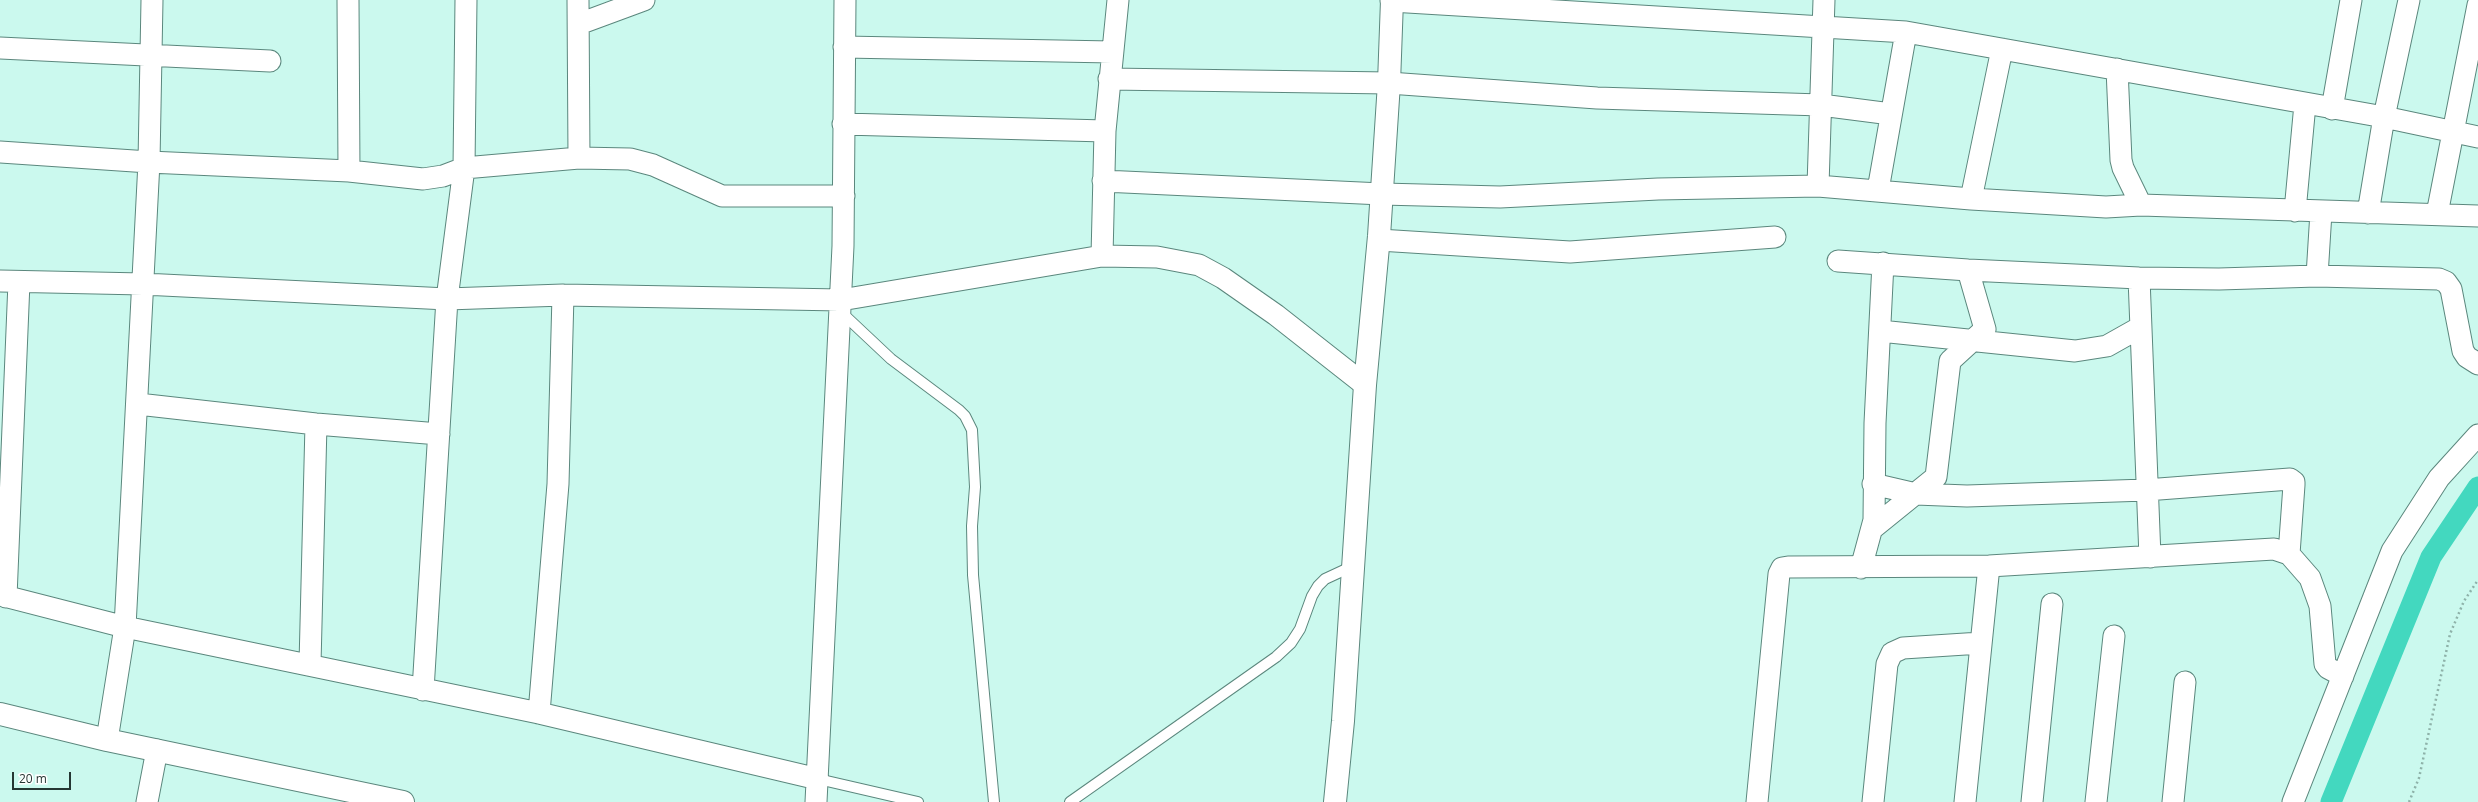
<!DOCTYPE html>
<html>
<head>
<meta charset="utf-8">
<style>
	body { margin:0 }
	#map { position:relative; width:2478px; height:802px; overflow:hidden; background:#cbf9ee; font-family:"Open Sans",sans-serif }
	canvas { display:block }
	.scale { position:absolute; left:12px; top:772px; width:59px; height:18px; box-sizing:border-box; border:2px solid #253733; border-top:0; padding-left:5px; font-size:12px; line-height:14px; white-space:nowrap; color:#253733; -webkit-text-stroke:3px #fff; paint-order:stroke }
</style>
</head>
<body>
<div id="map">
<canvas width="2478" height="802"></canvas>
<div class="scale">20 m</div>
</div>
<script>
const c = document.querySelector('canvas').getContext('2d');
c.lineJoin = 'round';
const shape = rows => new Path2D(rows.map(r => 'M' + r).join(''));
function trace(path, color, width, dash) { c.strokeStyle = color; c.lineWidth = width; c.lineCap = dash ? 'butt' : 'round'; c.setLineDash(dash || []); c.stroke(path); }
const canal = shape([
	[2331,802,2431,557,2478,487]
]);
const path = shape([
	[2409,802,2419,778,2450,634,2464,601,2478,580]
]);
const service = shape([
	[841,312,891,359,959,410,965,416,972,430,975,487,972,526,973,575,994,802],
	[818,779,918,802],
	[1070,802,1276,657,1291,643,1300,629,1312,596,1318,586,1325,579,1353,566]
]);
const minor = shape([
	[348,0,349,171],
	[578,0,579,158],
	[1391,1,1906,32,2384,117,2478,137],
	[579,24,644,0],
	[844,47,1112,52],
	[0,48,270,61],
	[2117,69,2121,160,2123,168,2141,205],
	[1109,79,1389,83,1597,98,1821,105,1891,114],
	[2332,109,2351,0],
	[843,124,1105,131],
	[0,152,149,162,349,171,423,179,443,176,464,168,579,158,630,159,653,165,722,196,844,196],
	[1103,181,1382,194,1500,197,1658,189,1818,186,1971,199,2106,207,2141,205,2478,216],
	[1818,186,1824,0],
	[1878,190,1906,32],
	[1971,199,2002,49],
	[2295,211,2305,104],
	[2368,213,2384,117,2409,0],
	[2437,214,2478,5],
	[1379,240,1570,252,1775,237],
	[1102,256,1105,131,1118,0],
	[1838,261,1968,270,2139,278,2219,279,2317,276,2439,279,2446,282,2451,289,2463,351,2467,357,2478,364],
	[2317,276,2321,212],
	[2139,278,2150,557],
	[0,281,143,284,447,299,563,295,841,300,1102,256,1157,257,1199,265,1223,278,1276,315,1365,385],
	[1880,331,2075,351,2107,346,2139,328],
	[138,404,316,424,439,434],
	[1873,484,1916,494,1967,496,2146,490,2290,479,2294,482,2294,485,2289,554],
	[1873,528,1936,477,1950,361,1985,329,1968,270],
	[1861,568,1874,520,1875,423,1883,263],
	[0,595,125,627,539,713,818,779],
	[6,597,19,282],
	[310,664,316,424],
	[423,690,447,299,464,168,466,0],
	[539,713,558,484,563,295],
	[107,740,125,627,149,162,152,0],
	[147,802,157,750],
	[816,802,843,246,845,0],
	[1757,802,1779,574,1782,568,1788,567,1989,566,2274,549,2289,554,2310,578,2320,606,2325,664,2328,668,2343,676],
	[1873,802,1887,664,1892,653,1903,648,1981,643],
	[1965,802,1989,566],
	[2032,802,2052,604],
	[2096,802,2114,636],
	[2173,802,2185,682],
	[2293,802,2392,551,2439,478,2478,435]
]);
const tertiary = shape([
	[0,714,107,740,403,802],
	[1335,802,1343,721,1365,385,1379,236,1389,83,1392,0]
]);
trace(canal, '#43d8bf', 21);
trace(service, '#5b877d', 12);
trace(minor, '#5b877d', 23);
trace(tertiary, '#5b877d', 24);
trace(path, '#8eb2a9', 2.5, [2, 3]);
trace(service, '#fff', 10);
trace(minor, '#fff', 21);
trace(tertiary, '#fff', 22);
</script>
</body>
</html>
